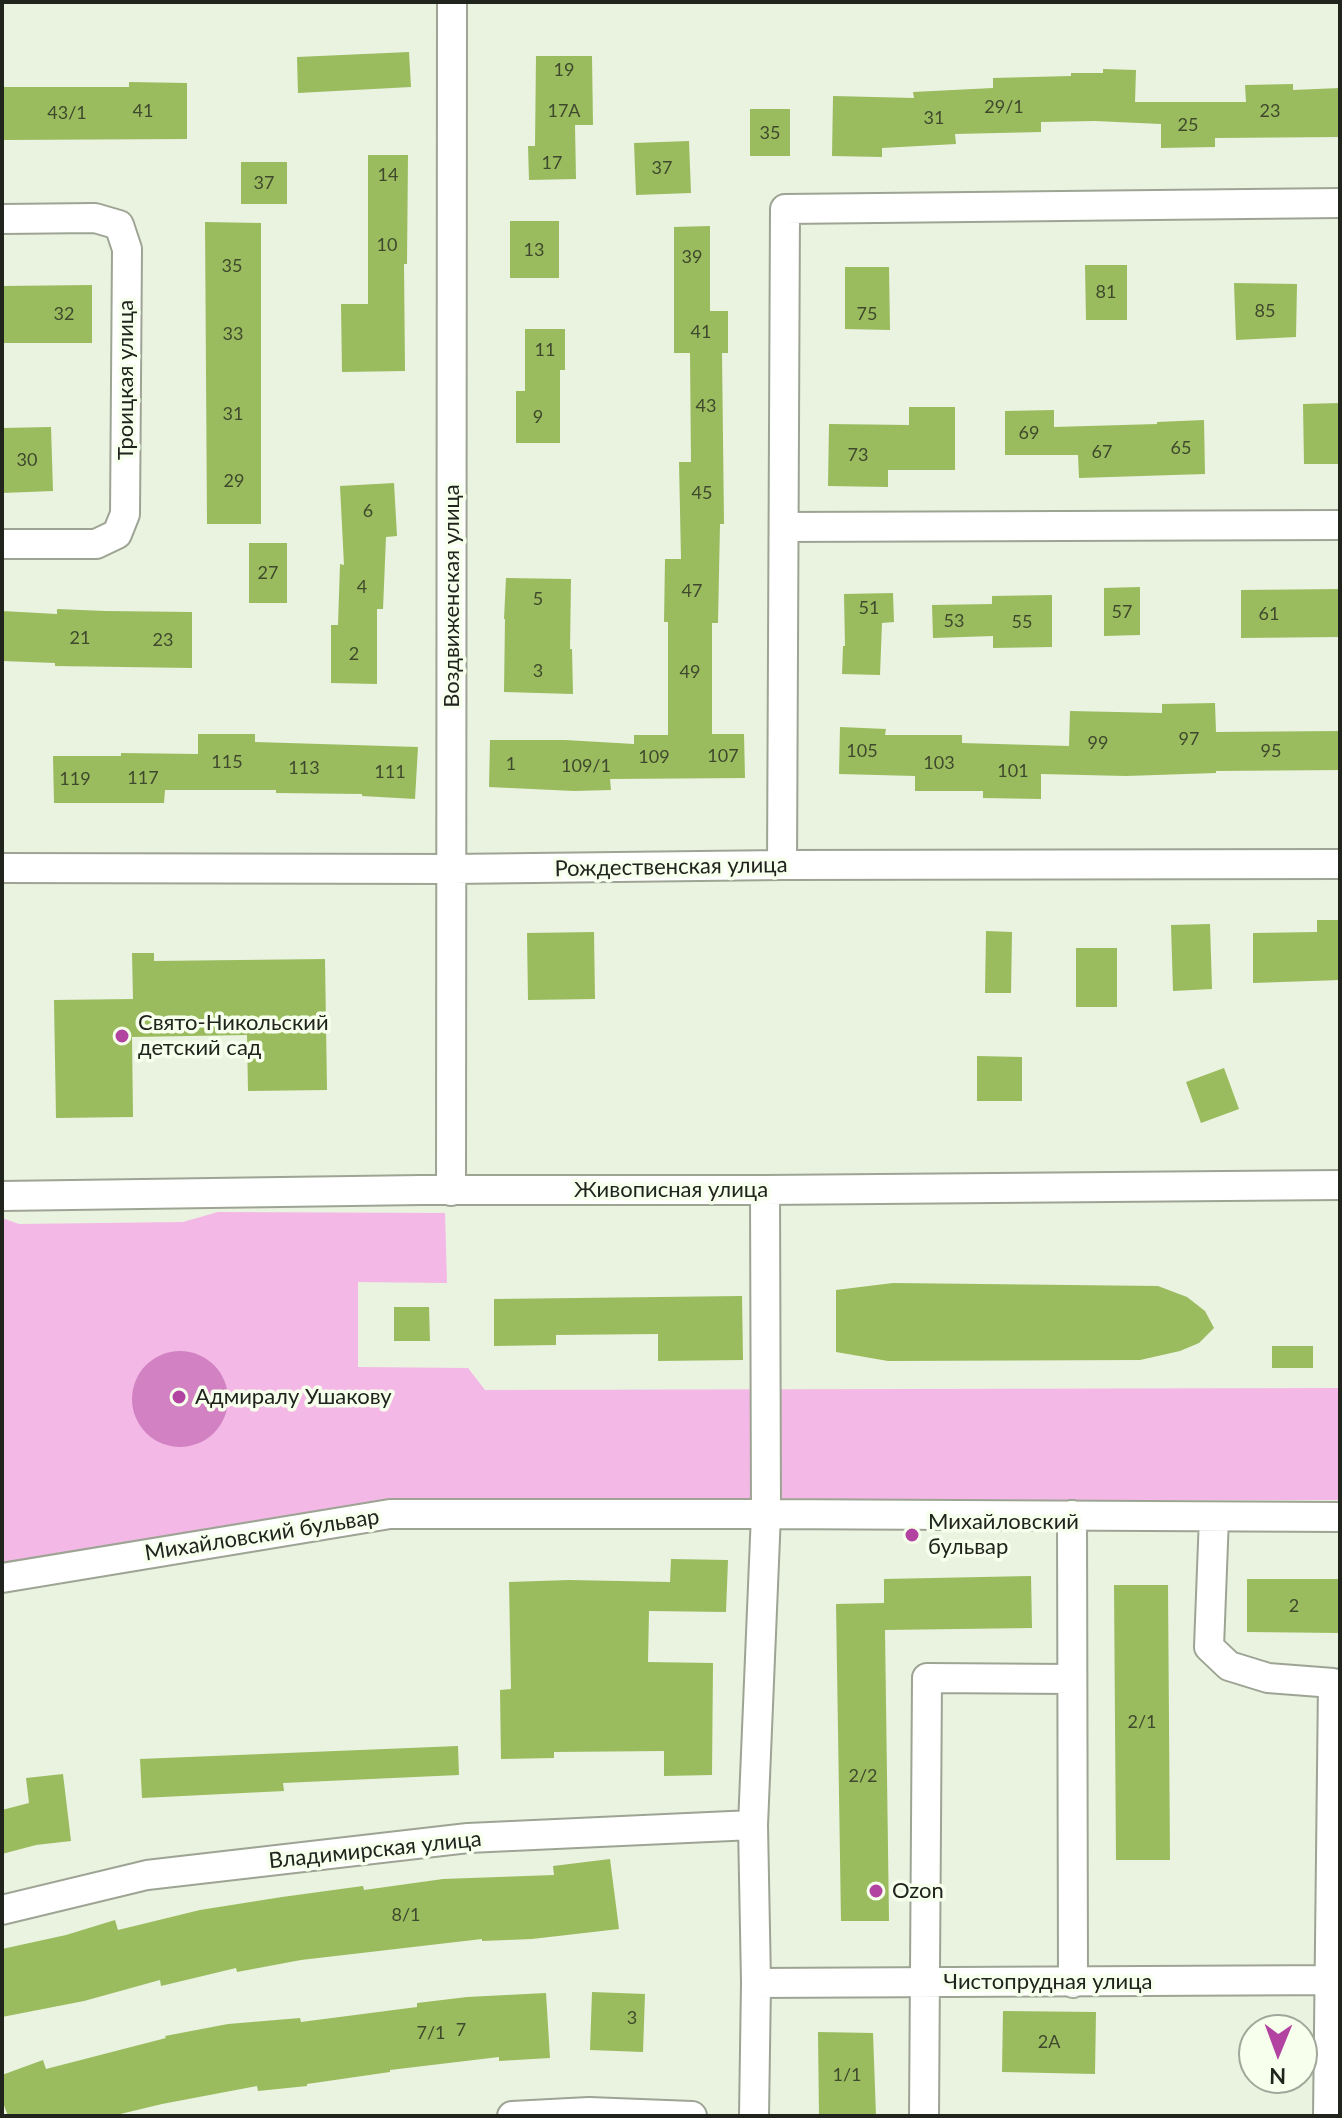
<!DOCTYPE html>
<html>
<head>
<meta charset="utf-8">
<style>
	body { margin:0 }
	#map { position:relative; width:1342px; height:2118px; overflow:hidden; background:#eaf2e0; font-family:Lato,sans-serif }
	canvas { display:block }
	.frame { position:absolute; inset:0; border:4px solid #21231d; pointer-events:none }
	.north { position:absolute; left:1238px; top:2014px; width:80px; height:80px; box-sizing:border-box; background:#f7ffed; border:2px solid #a1a79a; border-radius:50%; rotate:181deg; font-size:22px; font-weight:700; line-height:32px; text-align:center; color:#21231d }
	.north::after { content:''; display:block; margin:auto; width:28px; height:36px; background:#b243a0; clip-path:polygon(50% 0,100% 100%,50% 72%,0 100%) }
</style>
</head>
<body>
<div id="map">
<canvas width="1342" height="2118"></canvas>
<div class="frame"></div>
<div class="north">N</div>
</div>
<script>
const c = document.querySelector('canvas').getContext('2d');
c.lineJoin = 'round';
function paint(path, color) { c.fillStyle = color; c.fill(path, 'evenodd'); }
const shape = rows => new Path2D(rows.map(r => 'M' + r).join(''));
function trace(path, color, width, dash) { c.strokeStyle = color; c.lineWidth = width; c.lineCap = dash ? 'butt' : 'round'; c.setLineDash(dash || []); c.stroke(path); }
function drawText(font, color, halo, rows, align = 'center') {
  c.font = font + ' Lato,sans-serif'; c.lineWidth = 7; c.setLineDash([]); c.textBaseline = 'middle'; c.strokeStyle = halo; c.fillStyle = color; for (const [text, x, y, turn = 0] of rows) {
    c.save(); c.translate(x, y); c.rotate((+turn || 0) * Math.PI / 180); c.textAlign = isNaN(turn) ? turn : align; if (halo) c.strokeText(text, 0, 0); c.fillText(text, 0, 0); c.restore();
  }
}
const green = shape([
	[218,1212,445,1213,447,1283,358,1282,358,1367,468,1368,485,1390,1340,1388,1340,1500,397,1501,2,1569,2,1218,19,1224,183,1222]
]);
const water = shape([
	'132 1399a48 48 0 1 1 96 0a48 48 0 1 1-96 0Z'
]);
const building = shape([
	[409,52,411,87,298,93,297,57],
	[536,56,592,56,593,125,575,125,576,179,529,180,528,146,535,146],
	[1103,69,1136,70,1135,102,1246,102,1245,85,1293,84,1293,90,1340,88,1340,137,1215,138,1215,147,1161,148,1161,124,1095,121,1041,122,1041,132,955,134,956,144,882,148,882,157,832,156,833,96,914,98,913,92,993,88,993,78,1071,76,1071,73,1103,73],
	[129,82,187,83,187,139,2,140,2,87,129,87],
	[750,109,790,109,790,156,750,156],
	[689,141,691,193,636,195,634,143],
	[368,155,408,155,407,264,404,264,405,371,342,372,341,304,368,304],
	[241,162,287,162,287,204,241,204],
	[510,221,559,221,559,278,510,278],
	[205,222,261,223,261,524,207,524],
	[710,226,710,311,728,311,728,353,722,353,724,524,720,524,718,623,712,623,712,734,744,734,745,778,610,779,611,790,574,791,489,787,490,740,565,740,634,744,634,735,668,735,668,622,664,622,665,559,681,559,679,462,691,462,690,353,674,353,674,227],
	[1085,265,1127,265,1127,320,1086,320],
	[845,267,889,267,890,330,845,329],
	[1234,283,1297,284,1296,337,1236,340],
	[92,285,92,343,2,343,2,286],
	[525,329,565,329,565,370,560,370,560,443,516,443,516,391,525,391],
	[1340,403,1340,464,1304,464,1303,404],
	[909,407,955,407,955,470,888,470,888,487,828,486,829,424,909,425],
	[1054,410,1054,427,1157,424,1157,422,1204,420,1205,474,1079,478,1078,455,1005,455,1005,411],
	[51,427,53,491,2,493,2,428],
	[394,483,397,536,386,537,383,609,377,609,377,684,331,683,331,625,338,625,340,564,344,565,340,486],
	[249,543,287,543,287,603,249,603],
	[506,578,571,579,570,649,572,649,573,694,504,692,505,619,504,619],
	[1140,587,1140,635,1104,636,1104,588],
	[1340,589,1340,637,1241,638,1241,590],
	[893,593,894,622,882,623,880,675,842,674,843,646,845,646,844,594],
	[1052,595,1052,647,993,648,993,636,933,638,932,605,992,604,992,596],
	[57,609,105,611,192,612,192,668,55,666,55,663,2,661,2,611,57,614],
	[1215,703,1216,732,1340,731,1340,770,1216,771,1216,773,1126,776,1041,774,1041,799,983,798,983,791,915,791,915,776,839,774,840,727,886,729,885,735,962,735,962,743,1069,746,1070,711,1162,713,1162,704],
	[198,734,255,734,255,742,418,747,415,799,362,796,362,794,276,793,276,790,165,790,164,803,54,803,53,756,121,756,121,753,198,754],
	[1317,920,1340,920,1340,980,1253,983,1253,933,1317,932],
	[1210,924,1212,989,1173,991,1171,925],
	[986,931,1012,932,1011,993,985,993],
	[594,932,595,999,528,1000,527,933],
	[1076,948,1117,948,1117,1007,1076,1007],
	[132,953,154,953,154,961,325,959,327,1090,248,1091,247,1035,132,1037,133,1117,56,1118,54,1000,133,999],
	[977,1056,1022,1057,1022,1101,977,1101],
	[1224,1068,1239,1109,1201,1123,1186,1082],
	[893,1283,1158,1286,1187,1297,1205,1311,1214,1328,1199,1343,1180,1351,1140,1360,888,1361,836,1352,836,1290],
	[742,1296,743,1360,658,1361,658,1334,556,1335,556,1345,494,1346,494,1299],
	[394,1307,429,1307,430,1341,394,1341],
	[1272,1346,1313,1346,1313,1368,1272,1368],
	[671,1559,728,1560,726,1612,649,1611,648,1662,713,1663,712,1775,664,1776,664,1751,554,1752,554,1758,501,1759,500,1690,511,1689,509,1582,569,1580,670,1582],
	[1031,1576,1032,1628,885,1630,889,1921,841,1921,836,1604,884,1603,884,1579],
	[1247,1579,1340,1579,1340,1633,1247,1632],
	[1114,1585,1168,1585,1170,1860,1116,1860],
	[458,1746,459,1775,283,1783,284,1791,142,1798,140,1759],
	[63,1774,71,1841,36,1845,2,1854,2,1810,29,1803,26,1778],
	[610,1859,619,1929,532,1939,482,1941,482,1939,301,1960,237,1972,236,1968,161,1986,160,1980,84,2001,2,2017,2,1949,66,1935,115,1920,118,1930,200,1910,282,1897,363,1886,364,1890,443,1879,554,1875,553,1866],
	[592,1992,645,1994,643,2052,590,2050],
	[546,1993,550,2058,499,2061,499,2057,390,2070,390,2072,307,2084,307,2086,258,2091,257,2086,162,2104,112,2116,8,2116,2,2100,2,2075,43,2060,46,2069,166,2038,165,2036,228,2024,300,2018,301,2022,417,2007,417,2003,467,1997],
	[1003,2011,1096,2012,1095,2074,1002,2072],
	[818,2032,873,2033,876,2116,819,2116]
]);
const minor = shape([
	[2,219,95,218,119,225,127,249,125,514,117,534,96,544,2,544],
	[784,527,1340,525],
	[782,865,785,209,1340,203],
	[2,868,451,869,782,865,1340,864],
	[451,1191,452,2],
	[2,1196,421,1190,765,1190,1340,1185],
	[1072,1515,1073,1983],
	[1214,1517,1209,1647,1229,1666,1268,1678,1333,1683,1328,2116],
	[2,1578,390,1514,766,1514,1340,1517],
	[2,1910,147,1875,468,1838,753,1825],
	[756,1983,1340,1980],
	[512,2116,589,2112,692,2116],
	[754,2116,756,1983,753,1825,766,1514,765,1190],
	[924,2116,927,1678,1072,1679]
]);
const markers = [
	[122,1036,8,"#b243a0"],
	[179,1397,8,"#b243a0"],
	[912,1535,8,"#b243a0"],
	[876,1891,8,"#b243a0"]
];
const numberNames = [
	["19",564,70],
	["29/1",1004,107],
	["41",143,111],
	["17А",564,111],
	["23",1270,111],
	["43/1",67,113],
	["31",934,118],
	["25",1188,125],
	["35",770,133],
	["17",552,163],
	["37",662,168],
	["14",388,175],
	["37",264,183],
	["10",387,245],
	["13",534,250],
	["39",692,257],
	["35",232,266],
	["81",1106,292],
	["85",1265,311],
	["32",64,314],
	["75",867,314],
	["41",701,332],
	["33",233,334],
	["11",545,350],
	["43",706,406],
	["31",233,414],
	["9",538,417],
	["69",1029,433],
	["65",1181,448],
	["67",1102,452],
	["73",858,455],
	["30",27,460],
	["29",234,481],
	["45",702,493],
	["6",368,511],
	["27",268,573],
	["4",362,587],
	["47",692,591],
	["5",538,599],
	["51",869,608],
	["57",1122,612],
	["61",1269,614],
	["53",954,621],
	["55",1022,622],
	["21",80,638],
	["23",163,640],
	["2",354,654],
	["3",538,671],
	["49",690,672],
	["97",1189,739],
	["99",1098,743],
	["105",862,751],
	["95",1271,751],
	["107",723,756],
	["109",654,757],
	["115",227,762],
	["103",939,763],
	["1",511,764],
	["109/1",586,766],
	["113",304,768],
	["101",1013,771],
	["111",390,772],
	["117",143,778],
	["119",75,779],
	["2",1294,1606],
	["2/1",1142,1722],
	["2/2",863,1776],
	["8/1",406,1915],
	["3",632,2018],
	["7",461,2030],
	["7/1",431,2033],
	["2А",1049,2042],
	["1/1",847,2075]
];
const streetNames = [
	["Троицкая улица",126,380,-90],
	["Воздвиженская улица",452,596,-90],
	["Рождественская улица",671,867,-1],
	["Живописная улица",671,1190],
	["Михайловский бульвар",262,1535,-9],
	["Владимирская улица",375,1850,-6],
	["Чистопрудная улица",1048,1982]
];
const poiNames = [
	["Свято-Никольский",138,1023],
	["детский сад",138,1048],
	["Адмиралу Ушакову",195,1397],
	["Михайловский",928,1522],
	["бульвар",928,1547],
	["Ozon",892,1891]
];
paint(green, '#f3b8e6');
paint(water, '#d282c2');
paint(building, '#9abc5e');
trace(minor, '#9da494', 32);
trace(minor, '#fff', 28);
for (const [x, y, r, color] of markers) { const dot = new Path2D(); dot.arc(x, y, r, 0, 2 * Math.PI); c.fillStyle = color; c.fill(dot); trace(dot, '#f7ffed', 3); }
drawText('18px', '#3f492d', null, numberNames);
drawText('22px', '#21231d', '#f7ffed', streetNames);
drawText('22px', '#21231d', '#f7ffed', poiNames, 'left');
</script>
</body>
</html>
